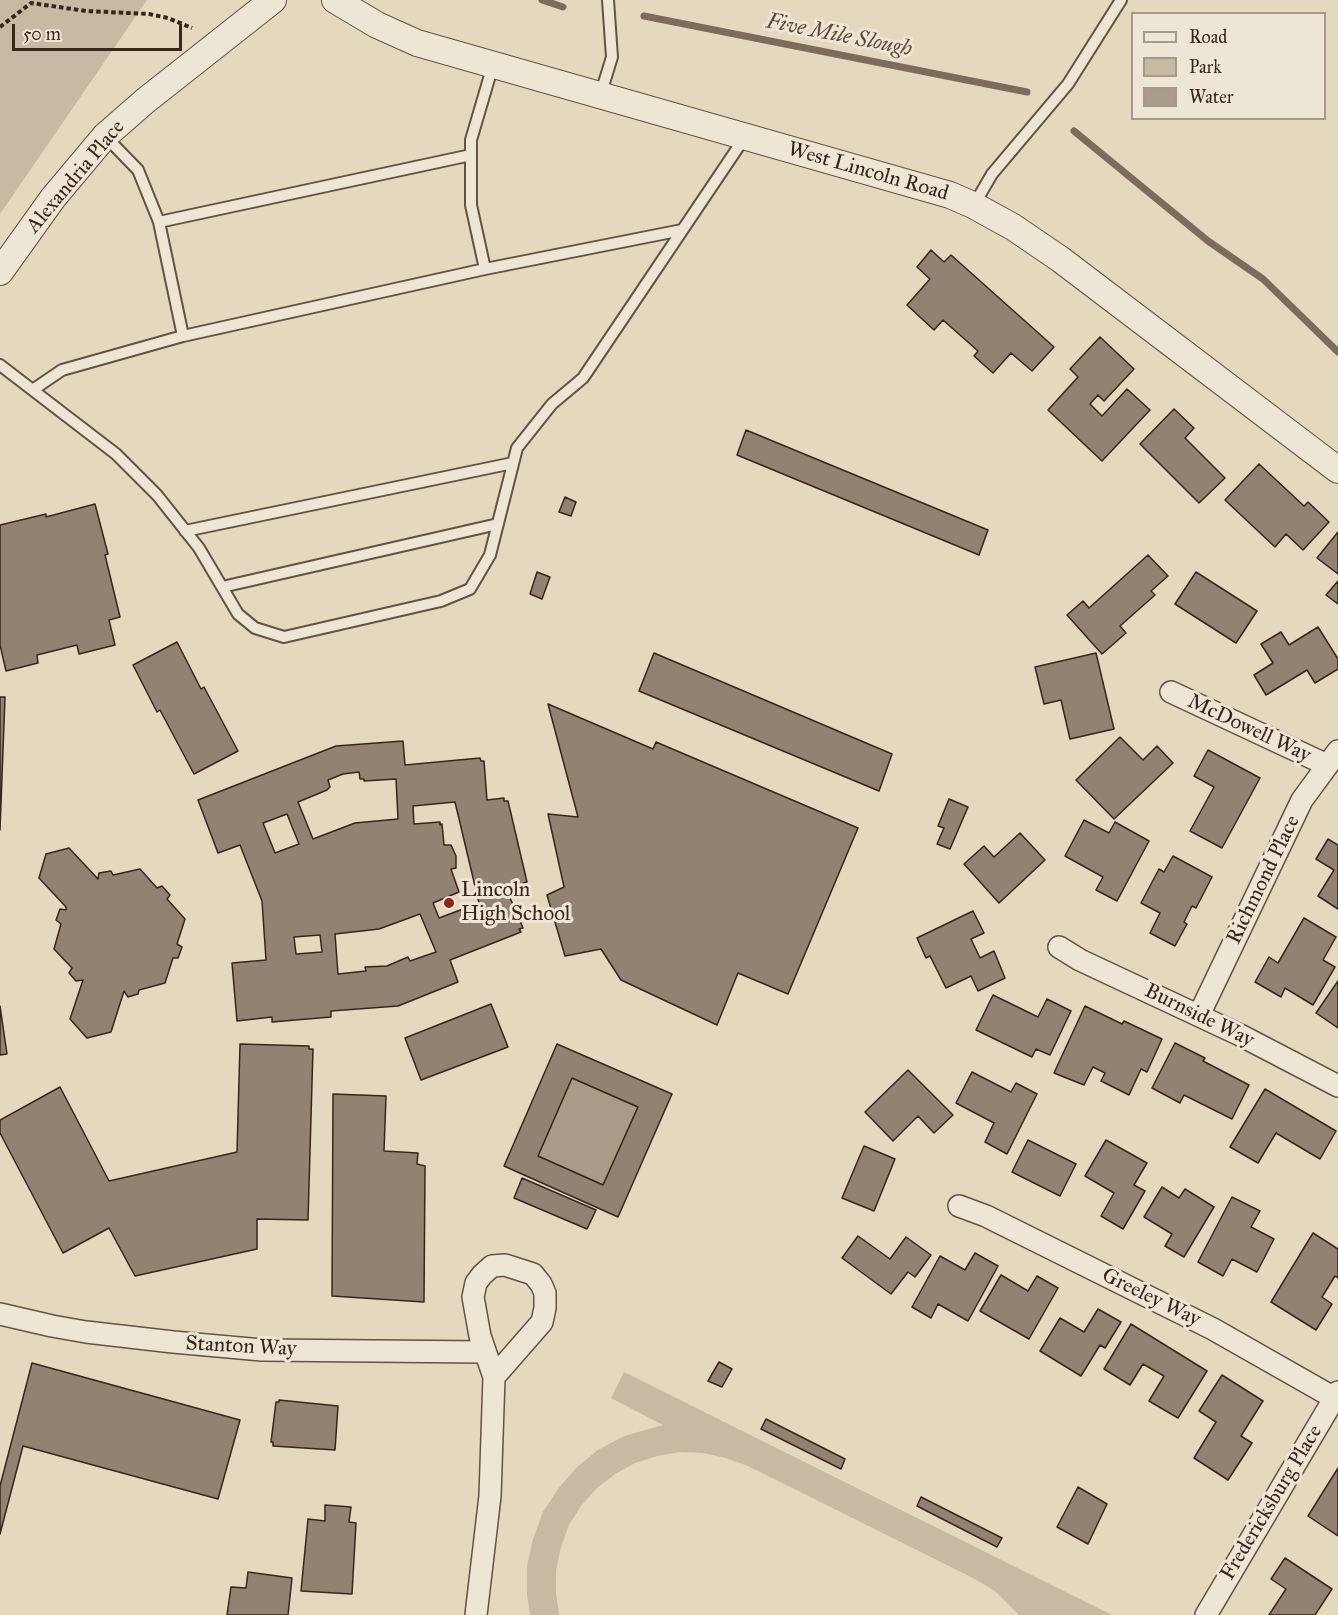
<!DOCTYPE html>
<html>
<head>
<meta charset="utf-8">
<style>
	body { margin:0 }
	#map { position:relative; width:1338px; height:1615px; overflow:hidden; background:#e4d8be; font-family:"IM FELL Great Primer",serif }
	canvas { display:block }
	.legend { position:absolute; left:1131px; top:12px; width:195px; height:108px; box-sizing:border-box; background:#ede6d5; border:2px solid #a5998b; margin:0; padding:8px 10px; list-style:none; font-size:18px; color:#39251d }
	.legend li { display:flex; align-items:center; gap:12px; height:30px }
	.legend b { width:30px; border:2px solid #a5998b }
	.scale { position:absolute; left:12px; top:24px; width:170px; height:27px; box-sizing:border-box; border:3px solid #39251d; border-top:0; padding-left:8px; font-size:18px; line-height:21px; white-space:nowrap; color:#39251d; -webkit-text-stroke:4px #ede6d5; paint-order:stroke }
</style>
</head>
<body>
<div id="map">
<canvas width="1338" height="1615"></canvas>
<ul class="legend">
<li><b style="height:8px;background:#ede6d5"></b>Road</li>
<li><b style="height:16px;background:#c7baa3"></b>Park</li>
<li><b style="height:16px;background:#aa9b87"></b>Water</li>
</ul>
<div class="scale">50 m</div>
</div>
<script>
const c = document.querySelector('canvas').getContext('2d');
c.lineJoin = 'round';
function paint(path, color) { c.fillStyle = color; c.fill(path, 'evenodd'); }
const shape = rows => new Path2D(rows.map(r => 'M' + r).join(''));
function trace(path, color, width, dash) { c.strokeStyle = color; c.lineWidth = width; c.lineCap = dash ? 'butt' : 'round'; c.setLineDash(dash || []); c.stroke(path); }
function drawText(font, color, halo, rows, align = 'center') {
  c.font = font + ' "IM FELL Great Primer",serif'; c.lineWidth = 6; c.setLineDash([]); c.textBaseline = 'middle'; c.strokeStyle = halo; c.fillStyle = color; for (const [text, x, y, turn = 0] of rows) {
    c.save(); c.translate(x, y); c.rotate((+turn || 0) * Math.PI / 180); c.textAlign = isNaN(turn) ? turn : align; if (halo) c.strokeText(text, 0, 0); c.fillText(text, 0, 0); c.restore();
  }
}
const green = shape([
	[0,0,147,0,0,214],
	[624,1372,1112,1615,1019,1615,995,1591,975,1579,748,1466,726,1458,703,1453,680,1452,657,1456,635,1463,615,1474,597,1488,581,1506,569,1525,561,1547,556,1570,556,1593,559,1615,530,1615,527,1595,527,1566,533,1539,543,1512,558,1489,577,1467,598,1450,624,1436,663,1425,611,1398]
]);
const water = shape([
	[572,1078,638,1107,603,1185,538,1156,572,1078]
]);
const stream = shape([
	[542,0,563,7],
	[644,16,1027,92],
	[1074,131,1208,241,1263,279,1338,352]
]);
const building = shape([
	[931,250,944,262,951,255,1054,347,1032,371,1011,353,993,373,974,356,978,351,943,320,934,330,907,305,930,279,917,267,931,250],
	[1100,337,1134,369,1104,401,1098,395,1090,404,1102,416,1127,389,1150,410,1102,461,1048,410,1078,377,1070,369,1100,337],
	[1174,409,1194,428,1185,438,1225,478,1199,503,1140,444,1174,409],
	[746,430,988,530,979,555,737,455,746,430],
	[1259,464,1304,506,1308,502,1329,522,1303,550,1286,534,1275,547,1225,500,1259,464],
	[565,497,576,502,571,516,559,512,565,497],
	[95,504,108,554,105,555,120,617,109,620,115,645,79,654,77,645,37,655,38,663,6,671,0,645,0,525,46,514,46,517,95,504],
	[1338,532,1338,574,1317,558,1338,532],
	[1148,555,1168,576,1151,591,1155,595,1120,626,1126,633,1102,654,1067,615,1083,601,1089,608,1148,555],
	[537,572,550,577,542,599,530,594,537,572],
	[1196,572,1257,611,1236,643,1175,604,1196,572],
	[1338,581,1338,604,1326,595,1338,581],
	[1318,627,1338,659,1338,669,1315,683,1307,670,1266,695,1254,675,1273,663,1261,644,1281,632,1289,645,1318,627],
	[177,642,201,689,204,687,238,751,194,774,160,710,157,712,133,665,177,642],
	[654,653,892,754,879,791,639,691,654,653],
	[1096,653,1114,729,1070,739,1061,700,1044,704,1035,667,1096,653],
	[0,697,5,697,0,830,0,697],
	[548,704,653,749,656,742,858,828,788,994,738,973,717,1025,621,980,601,949,565,956,547,895,564,887,548,814,578,817,548,704],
	[1120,737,1143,760,1157,746,1173,763,1114,819,1076,780,1120,737],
	[403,741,405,765,480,758,481,761,484,761,487,800,504,798,504,801,508,801,527,882,523,883,524,886,508,893,523,928,519,929,521,932,450,960,458,982,398,1006,331,1011,331,1017,272,1022,272,1017,237,1021,232,963,266,960,262,901,240,845,218,853,198,800,336,746,403,741],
	[359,772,360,779,364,779,364,781,396,779,398,819,355,823,313,839,298,802,327,790,330,787,328,780,343,774,359,772],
	[455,802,479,903,439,918,433,903,459,892,451,869,456,868,456,856,451,845,444,845,442,824,440,825,440,822,414,824,413,806,455,802],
	[287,814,299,844,275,853,263,823,287,814],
	[420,914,436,952,410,961,408,957,387,966,365,967,366,971,338,974,335,934,379,929,420,914],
	[320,935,322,952,296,954,294,937,320,935],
	[1208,750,1260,778,1222,848,1190,831,1214,787,1194,776,1208,750],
	[949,799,968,807,950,849,937,844,944,828,938,826,949,799],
	[1084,820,1109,833,1115,822,1149,841,1117,901,1096,890,1103,877,1065,856,1084,820],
	[1020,833,1045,860,999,903,964,864,984,846,994,857,1020,833],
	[1328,839,1338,845,1338,909,1318,896,1334,870,1316,859,1328,839],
	[69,848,98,879,99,873,111,871,113,875,140,869,157,888,162,886,170,895,167,899,185,919,177,944,182,947,178,958,173,958,165,983,139,990,138,994,128,997,124,991,111,1032,87,1038,70,1019,83,980,76,981,69,973,72,968,54,949,61,924,56,920,60,909,66,910,66,907,39,878,46,854,69,848],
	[1173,856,1212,877,1196,908,1192,906,1184,922,1187,924,1175,946,1150,933,1160,913,1141,903,1159,869,1164,872,1173,856],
	[973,911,984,933,971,939,980,958,994,951,1005,978,978,991,971,976,946,988,930,956,926,958,917,938,973,911],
	[1304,918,1336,937,1323,960,1335,967,1313,1005,1285,988,1281,997,1255,982,1269,957,1278,963,1304,918],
	[1338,981,1338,1028,1316,1013,1338,981],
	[993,995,1038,1017,1047,999,1071,1011,1050,1055,1036,1049,1032,1057,976,1030,993,995],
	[491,1004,508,1047,421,1080,405,1038,491,1004],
	[0,1006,7,1054,0,1055,0,1006],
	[1085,1006,1122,1024,1124,1021,1162,1039,1147,1072,1141,1069,1129,1095,1101,1081,1105,1073,1093,1067,1084,1085,1054,1073,1085,1006],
	[1175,1043,1205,1058,1203,1061,1249,1085,1232,1119,1184,1095,1180,1103,1152,1088,1175,1043],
	[240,1044,309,1046,309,1049,313,1049,308,1220,257,1219,257,1249,135,1276,109,1228,63,1253,0,1133,0,1120,60,1087,109,1181,237,1152,240,1044],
	[557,1044,672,1094,618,1217,504,1166,557,1044],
	[572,1078,638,1107,603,1185,538,1156,572,1078],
	[908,1070,953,1115,934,1133,918,1116,893,1141,865,1112,908,1070],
	[972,1072,1011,1092,1016,1083,1037,1094,1007,1154,985,1142,994,1123,956,1103,972,1072],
	[1265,1089,1336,1131,1320,1159,1276,1133,1258,1163,1230,1147,1265,1089],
	[333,1094,386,1096,384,1151,418,1153,417,1164,425,1166,424,1302,332,1296,333,1094],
	[1028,1140,1076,1164,1060,1196,1012,1172,1028,1140],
	[1106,1140,1147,1163,1134,1185,1145,1191,1123,1229,1101,1216,1114,1193,1085,1176,1106,1140],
	[864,1146,895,1159,874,1211,842,1198,864,1146],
	[522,1178,596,1210,587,1229,514,1198,522,1178],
	[1162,1187,1179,1198,1185,1189,1214,1207,1184,1257,1165,1246,1172,1234,1144,1217,1162,1187],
	[1232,1197,1260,1211,1251,1227,1274,1239,1257,1272,1232,1259,1223,1276,1198,1262,1232,1197],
	[1313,1233,1338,1249,1338,1278,1335,1276,1322,1297,1332,1304,1316,1330,1271,1302,1313,1233],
	[858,1236,890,1259,906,1237,931,1255,915,1277,908,1272,891,1294,842,1258,858,1236],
	[975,1253,998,1266,968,1321,938,1304,931,1318,912,1307,940,1256,965,1270,975,1253],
	[1001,1275,1028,1291,1037,1276,1058,1288,1029,1339,980,1311,1001,1275],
	[1098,1309,1121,1322,1105,1348,1100,1345,1081,1376,1040,1351,1060,1318,1084,1332,1098,1309],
	[1131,1324,1207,1371,1178,1418,1149,1401,1164,1376,1143,1364,1130,1385,1104,1369,1131,1324],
	[719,1362,732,1369,722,1387,708,1381,719,1362],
	[32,1363,240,1420,218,1499,23,1446,0,1534,0,1486,32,1363],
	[1222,1375,1263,1401,1241,1436,1252,1443,1228,1480,1194,1458,1216,1422,1199,1411,1222,1375],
	[279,1400,338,1406,335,1450,273,1446,273,1442,271,1442,276,1402,279,1402,279,1400],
	[766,1419,845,1459,841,1469,761,1429,766,1419],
	[1338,1468,1338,1536,1308,1516,1338,1468],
	[1078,1487,1107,1504,1088,1544,1057,1527,1078,1487],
	[921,1497,1002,1538,997,1547,917,1506,921,1497],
	[325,1505,351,1507,349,1522,356,1523,352,1594,301,1591,308,1519,325,1521,325,1505],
	[1285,1558,1332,1589,1315,1615,1269,1615,1286,1589,1271,1579,1285,1558],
	[248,1572,292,1578,288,1615,227,1615,231,1587,246,1588,248,1572]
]);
const path = shape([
	[0,27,31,3,86,11,149,14,168,18,192,28]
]);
const service = shape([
	[493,65,471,140,471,205,485,269,682,230],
	[600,96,612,57,608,0],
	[974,205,992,174,1068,84,1121,0],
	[159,222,471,155],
	[183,336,485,269],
	[0,365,116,454,157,495,199,548,238,614,255,628,284,637,441,601,470,589,490,555,517,448,552,404,583,378,745,137],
	[34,389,62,370,183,336,159,222,138,170,105,136],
	[185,531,513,463],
	[222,587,498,524]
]);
const minor = shape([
	[1171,692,1327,765],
	[1059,947,1080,960,1240,1035,1338,1086],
	[1199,1015,1302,800,1338,751],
	[959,1206,986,1216,1213,1329,1338,1400],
	[0,1314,52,1326,86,1332,173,1342,262,1350,485,1352],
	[476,1615,490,1496,494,1377,480,1336,473,1297,476,1283,482,1275,492,1266,505,1265,533,1274,541,1284,545,1293,545,1308,542,1322,494,1377],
	[1206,1615,1338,1392]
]);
const tertiary = shape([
	[335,0,377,25,417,43,950,195,973,205,1013,227,1060,259,1338,470],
	[0,272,53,198,105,136,145,101,273,0]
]);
const markers = [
	[449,903,6,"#8f2418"]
];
const streetNames = [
	["West Lincoln Road",868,172,16],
	["Alexandria Place",76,177,-50],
	["McDowell Way",1249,729,25],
	["Richmond Place",1264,880,-64],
	["Burnside Way",1199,1016,26],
	["Greeley Way",1151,1298,26],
	["Stanton Way",241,1347,3],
	["Fredericksburg Place",1272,1503,-59]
];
const poiNames = [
	["Lincoln",461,891],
	["High School",461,915]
];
const waterNames = [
	["Five Mile Slough",839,36,11]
];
paint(green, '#c7baa3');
paint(water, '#aa9b87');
trace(water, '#7d6c5d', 1.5);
trace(stream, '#7d6c5d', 7);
paint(building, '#928271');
trace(building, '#39251d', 1.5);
trace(service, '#645245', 14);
trace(minor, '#645245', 24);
trace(tertiary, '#645245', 28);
trace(path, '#39251d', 4, [4.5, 3]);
trace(service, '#ede6d5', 10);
trace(minor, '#ede6d5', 21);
trace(tertiary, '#ede6d5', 26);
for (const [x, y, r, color] of markers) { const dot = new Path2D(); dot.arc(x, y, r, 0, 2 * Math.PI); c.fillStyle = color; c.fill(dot); trace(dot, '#ede6d5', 2); }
drawText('21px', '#39251d', '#ede6d5', streetNames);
drawText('21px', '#39251d', '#ede6d5', poiNames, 'left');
drawText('italic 22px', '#5b483d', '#ede6d5', waterNames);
</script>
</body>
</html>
